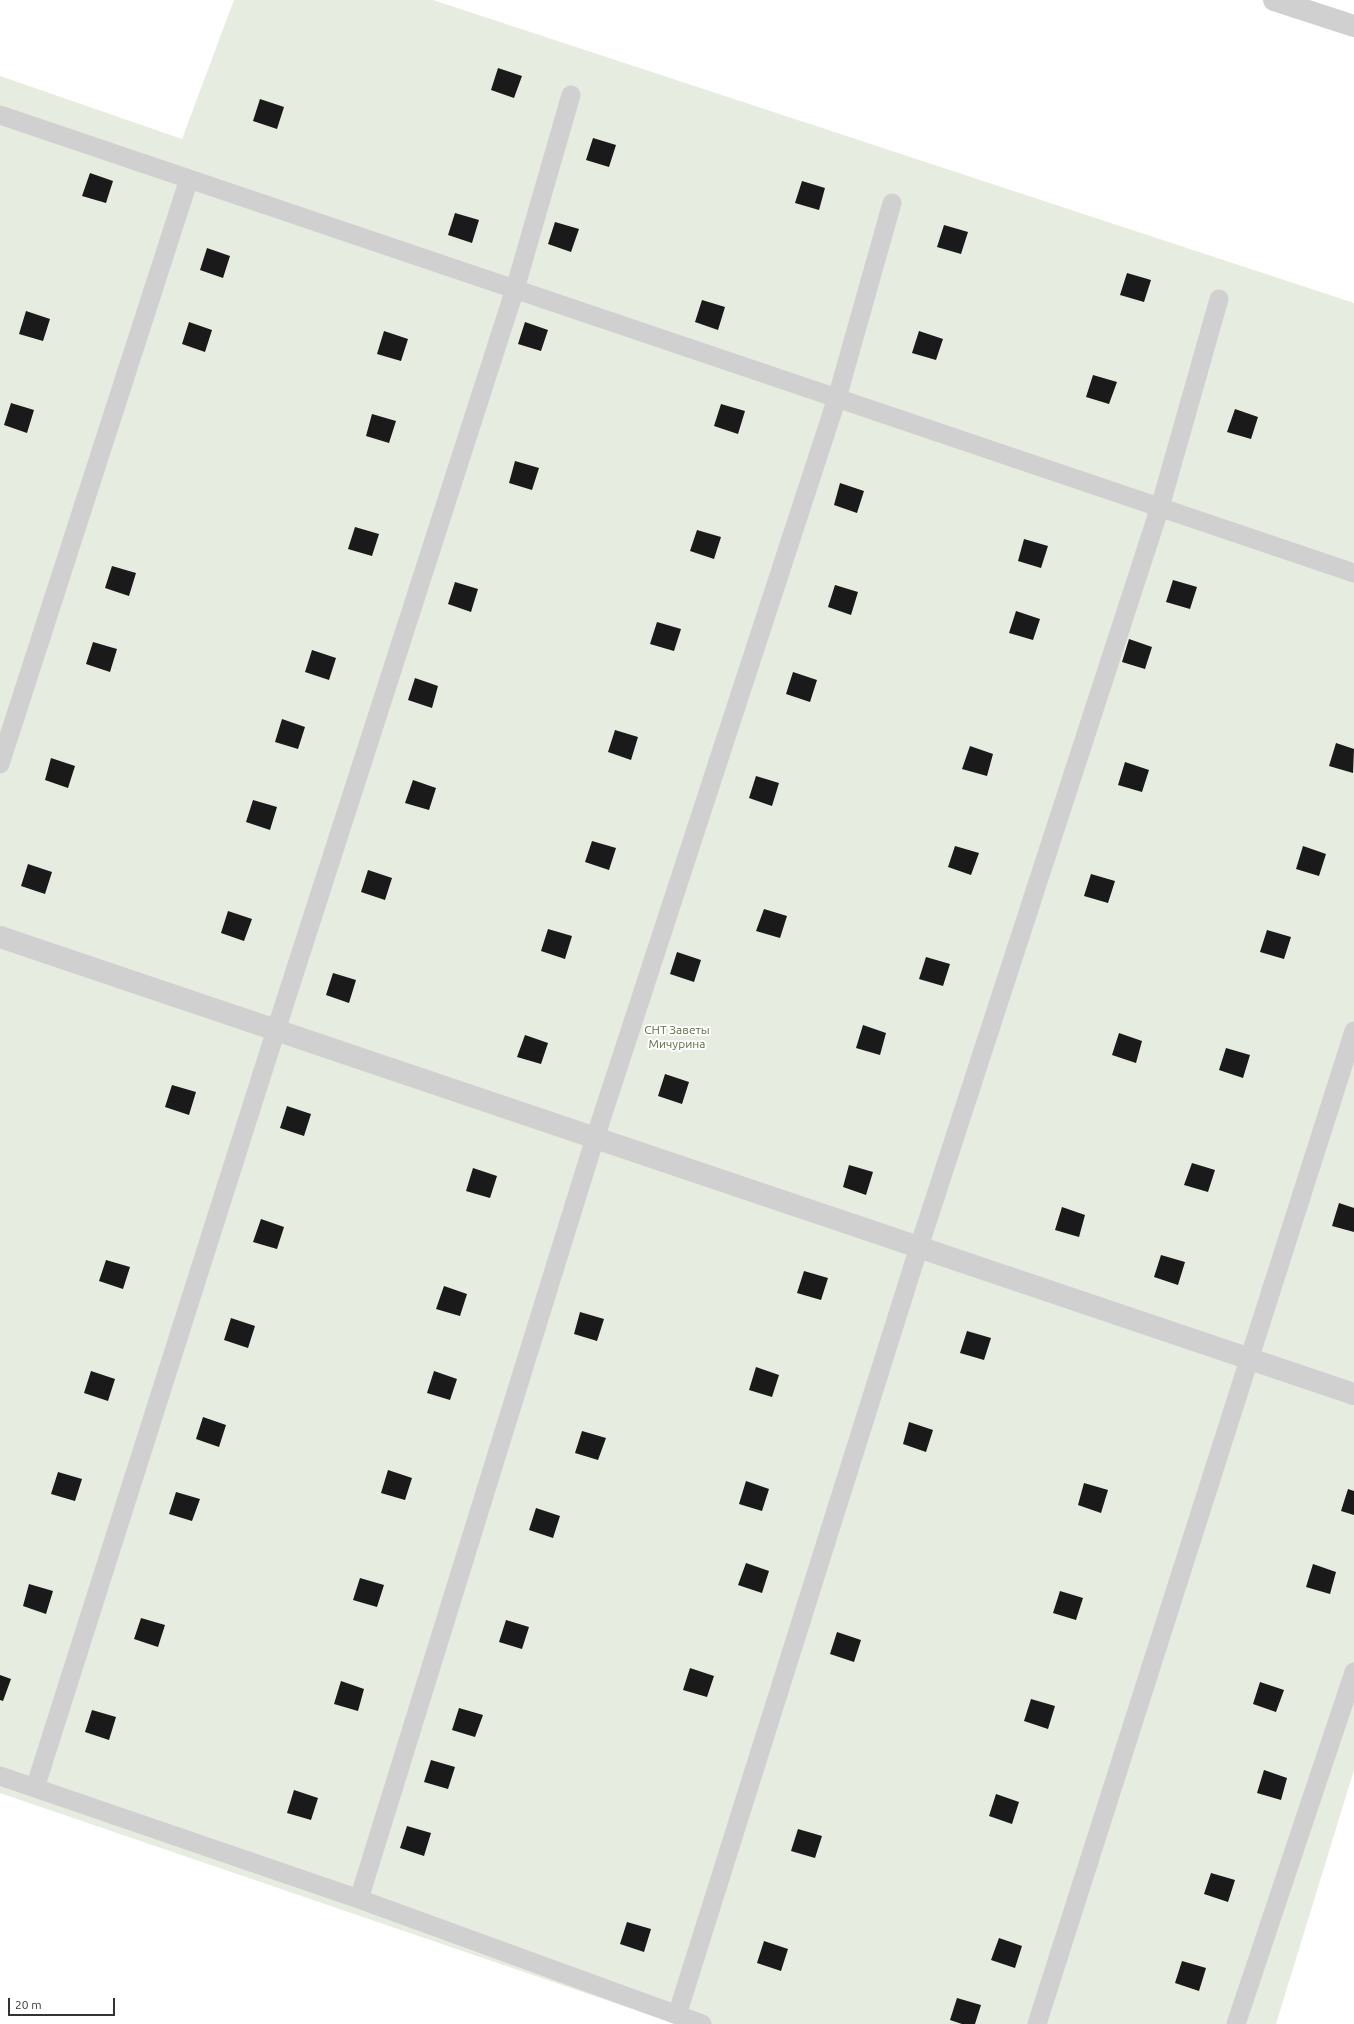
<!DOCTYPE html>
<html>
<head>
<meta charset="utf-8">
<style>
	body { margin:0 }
	#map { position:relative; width:1354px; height:2024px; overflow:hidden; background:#fff; font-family:Ubuntu,sans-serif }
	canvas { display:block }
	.scale { position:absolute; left:8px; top:1998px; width:107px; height:18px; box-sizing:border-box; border:2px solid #333; border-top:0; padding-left:5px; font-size:12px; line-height:14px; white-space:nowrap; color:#333; -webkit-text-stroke:3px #fff; paint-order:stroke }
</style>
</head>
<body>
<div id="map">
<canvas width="1354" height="2024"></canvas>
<div class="scale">20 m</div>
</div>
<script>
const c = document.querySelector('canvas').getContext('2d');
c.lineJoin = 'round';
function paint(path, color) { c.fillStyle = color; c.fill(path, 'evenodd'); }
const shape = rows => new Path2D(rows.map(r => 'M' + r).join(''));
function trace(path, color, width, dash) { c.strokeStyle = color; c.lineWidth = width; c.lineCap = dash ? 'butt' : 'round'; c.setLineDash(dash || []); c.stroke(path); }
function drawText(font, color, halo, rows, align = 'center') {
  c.font = font + ' Ubuntu,sans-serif'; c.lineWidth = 4; c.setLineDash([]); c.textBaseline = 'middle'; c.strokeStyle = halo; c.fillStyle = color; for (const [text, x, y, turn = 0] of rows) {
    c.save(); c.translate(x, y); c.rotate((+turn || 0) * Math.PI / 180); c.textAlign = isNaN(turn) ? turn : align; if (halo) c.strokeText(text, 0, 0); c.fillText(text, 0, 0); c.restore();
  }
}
const green = shape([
	[234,0,433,0,1354,303,1354,1770,1276,2024,676,2024,0,1793,0,76,182,139]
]);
const building = shape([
	[498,68,522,76,514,98,491,90],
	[260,99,284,107,277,129,253,121],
	[593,138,616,145,609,167,586,160],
	[90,173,113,181,106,203,82,196],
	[802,181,825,188,819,210,795,203],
	[455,213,479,220,472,243,448,235],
	[555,222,579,229,571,252,548,244],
	[944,225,968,232,961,254,937,247],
	[207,248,230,256,223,278,200,270],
	[1127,273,1151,280,1144,302,1120,295],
	[702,300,725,307,718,330,695,322],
	[26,311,50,319,43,341,19,334],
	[189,322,212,330,205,352,182,344],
	[525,322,548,330,541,351,518,344],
	[384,331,408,339,401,361,377,354],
	[919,331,943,339,936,360,912,353],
	[1093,375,1117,382,1109,404,1086,397],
	[11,403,34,410,27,433,4,425],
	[721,404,745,411,738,434,714,426],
	[1235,409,1258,417,1251,439,1227,432],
	[372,414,396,421,389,443,366,436],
	[515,461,539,468,532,490,509,483],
	[840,483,864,491,857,513,834,505],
	[355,527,379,534,372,556,348,549],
	[697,530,721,537,714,559,690,551],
	[1024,539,1048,546,1041,568,1018,561],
	[112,566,136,573,129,596,105,588],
	[1173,580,1197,587,1190,609,1166,602],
	[455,582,478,589,471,612,448,604],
	[835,585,858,592,851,615,828,607],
	[1016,611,1040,619,1033,640,1009,633],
	[657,622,681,629,674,651,650,644],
	[1129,639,1152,647,1145,669,1122,662],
	[93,642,117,649,110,672,86,664],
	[312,650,336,658,329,680,305,672],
	[793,672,817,680,810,702,786,694],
	[415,678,438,686,432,708,408,700],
	[282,719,305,727,298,749,275,742],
	[615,730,638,737,631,760,608,752],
	[1336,743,1354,749,1353,773,1329,766],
	[970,746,993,754,987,776,962,769],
	[51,758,75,766,68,788,45,780],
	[1125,762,1149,770,1142,792,1118,785],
	[756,776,779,783,772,806,749,798],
	[413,780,436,788,429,810,405,803],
	[253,800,277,807,270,830,246,822],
	[592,841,616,848,609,870,585,862],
	[955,846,979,853,971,875,948,867],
	[1303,846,1326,854,1319,876,1296,869],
	[28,864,52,872,45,894,21,886],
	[368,870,392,878,385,900,361,892],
	[1091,874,1115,881,1108,903,1084,896],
	[764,909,787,916,780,938,756,931],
	[228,911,252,919,244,941,221,933],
	[548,929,572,936,565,959,541,951],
	[1267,930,1291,937,1284,959,1260,952],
	[677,952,701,960,694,982,670,974],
	[926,957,950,964,943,986,919,979],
	[333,973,356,980,349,1003,326,995],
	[863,1025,886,1033,880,1055,856,1048],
	[1119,1033,1142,1041,1136,1063,1112,1055],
	[525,1035,548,1043,541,1064,517,1057],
	[1226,1048,1250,1055,1243,1078,1219,1070],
	[665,1074,689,1082,682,1104,658,1096],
	[172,1085,196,1092,189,1115,165,1107],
	[287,1106,311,1114,304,1136,280,1128],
	[1192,1163,1215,1170,1208,1192,1184,1185],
	[849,1165,873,1172,866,1195,843,1187],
	[473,1168,497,1176,490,1198,466,1191],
	[1339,1203,1354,1208,1354,1232,1332,1226],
	[1062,1207,1085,1215,1079,1237,1055,1230],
	[261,1219,284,1227,277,1249,253,1242],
	[1161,1255,1185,1262,1178,1285,1154,1277],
	[106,1260,130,1267,123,1289,99,1281],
	[804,1271,828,1278,821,1300,797,1293],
	[444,1286,467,1294,460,1316,436,1309],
	[580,1312,604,1319,597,1341,574,1334],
	[231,1318,255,1326,248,1348,224,1340],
	[967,1331,991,1338,984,1360,960,1353],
	[756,1367,779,1375,772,1397,749,1390],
	[91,1371,115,1379,108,1401,84,1393],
	[434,1371,457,1379,450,1400,427,1393],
	[203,1417,226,1425,219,1447,196,1439],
	[909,1422,933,1430,926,1452,903,1444],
	[582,1431,606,1438,598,1460,575,1453],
	[388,1470,412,1478,405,1500,381,1493],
	[58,1472,82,1479,75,1501,51,1494],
	[746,1481,769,1489,762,1511,739,1504],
	[1084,1483,1108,1490,1101,1513,1078,1505],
	[1348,1489,1354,1491,1354,1515,1341,1511],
	[176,1492,200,1499,192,1521,169,1514],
	[536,1508,560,1516,553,1538,529,1530],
	[746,1563,769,1571,762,1593,738,1585],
	[1313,1564,1336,1572,1330,1594,1306,1587],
	[360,1578,384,1585,377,1607,353,1600],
	[29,1584,53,1591,46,1614,23,1606],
	[1060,1591,1083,1598,1076,1620,1053,1613],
	[141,1618,165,1625,158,1647,134,1639],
	[506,1620,529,1627,522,1649,499,1642],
	[837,1632,861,1640,854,1662,830,1654],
	[690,1668,714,1676,707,1697,683,1690],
	[0,1675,11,1679,3,1701,0,1700],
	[341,1681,364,1689,358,1711,334,1704],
	[1260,1682,1284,1690,1276,1712,1253,1704],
	[1031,1699,1055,1706,1048,1729,1024,1721],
	[459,1708,483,1715,475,1737,452,1730],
	[92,1710,116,1717,109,1740,85,1732],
	[431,1760,455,1767,448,1789,424,1782],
	[1264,1770,1287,1778,1281,1800,1257,1793],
	[294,1790,318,1798,311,1820,287,1813],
	[996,1794,1019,1802,1012,1824,989,1816],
	[407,1826,431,1833,424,1856,400,1848],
	[798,1829,822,1836,815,1858,791,1851],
	[1211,1873,1235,1880,1228,1902,1204,1894],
	[627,1922,651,1929,644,1952,620,1944],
	[999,1938,1022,1946,1015,1968,991,1960],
	[764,1941,788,1949,781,1971,757,1963],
	[1182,1961,1206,1968,1199,1991,1175,1983],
	[957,1998,981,2005,975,2024,962,2024,950,2020]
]);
const lane = shape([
	[0,115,1354,573],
	[0,764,189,179],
	[0,1776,359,1899,702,2024],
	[35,1788,276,1030,515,289,571,95],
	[359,1899,595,1138,837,398,892,203],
	[677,2015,919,1247,1160,507,1219,299],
	[1037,2024,1354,1031],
	[1236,2024,1354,1672]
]);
const street = shape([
	[1274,0,1354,26],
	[0,937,1354,1394]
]);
const parkNames = [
	["СНТ Заветы",677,1030],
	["Мичурина",677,1044]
];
paint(green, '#e6ecdf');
paint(building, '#1a1a1a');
trace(lane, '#d0d0d0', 19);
trace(street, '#d0d0d0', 22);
drawText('12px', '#56703f', '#fff', parkNames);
</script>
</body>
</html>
